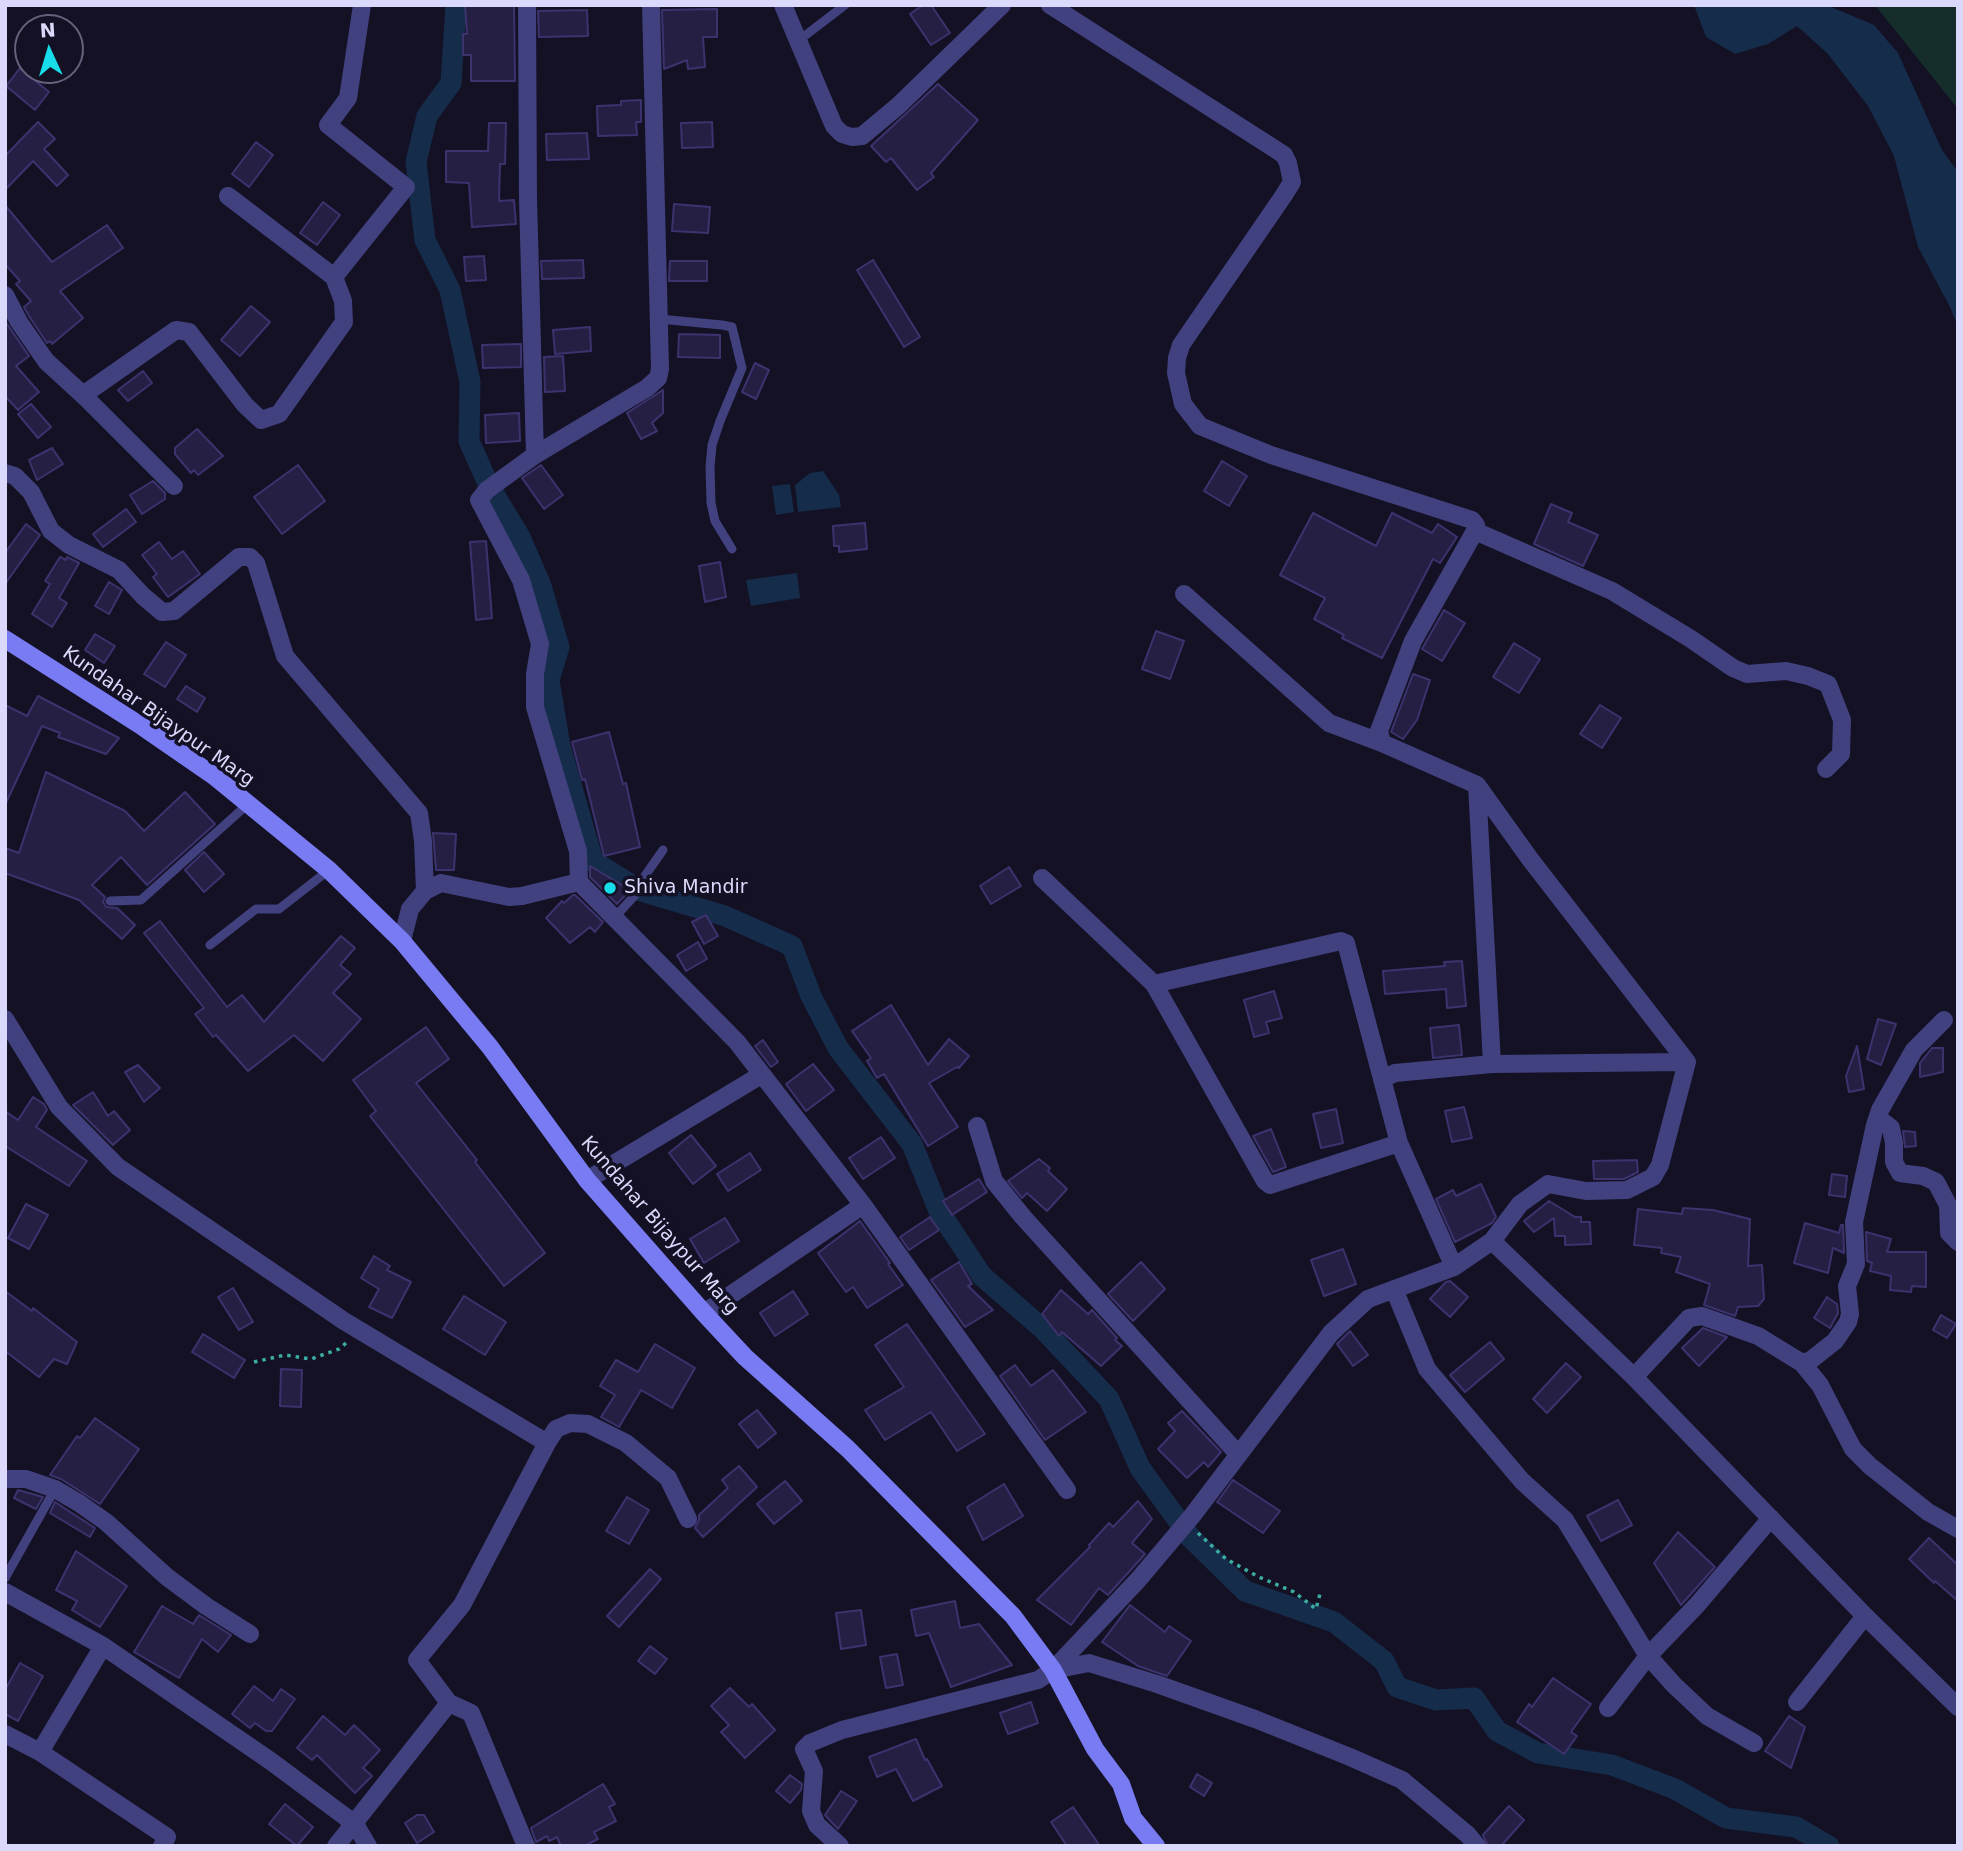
<!DOCTYPE html>
<html>
<head>
<meta charset="utf-8">
<style>
	body { margin:0 }
	#map { position:relative; width:1963px; height:1851px; overflow:hidden; background:#141125; font-family:"DejaVu Sans",sans-serif }
	canvas { display:block }
	.frame { position:absolute; inset:0; border:7px solid #dbd9fb; pointer-events:none }
	.north { position:absolute; left:14px; top:14px; width:70px; height:70px; box-sizing:border-box; background:#141125; border:2px solid #64617b; border-radius:50%; rotate:356deg; font-size:19px; font-weight:700; line-height:28px; text-align:center; color:#dbd9fb }
	.north::after { content:''; display:block; margin:auto; width:24px; height:32px; background:#17ddea; clip-path:polygon(50% 0,100% 100%,50% 72%,0 100%) }
</style>
</head>
<body>
<div id="map">
<canvas width="1963" height="1851"></canvas>
<div class="frame"></div>
<div class="north">N</div>
</div>
<script>
const c = document.querySelector('canvas').getContext('2d');
c.lineJoin = 'round';
function paint(path, color) { c.fillStyle = color; c.fill(path, 'evenodd'); }
const shape = rows => new Path2D(rows.map(r => 'M' + r).join(''));
function trace(path, color, width, dash) { c.strokeStyle = color; c.lineWidth = width; c.lineCap = dash ? 'butt' : 'round'; c.setLineDash(dash || []); c.stroke(path); }
function drawText(font, color, halo, rows, align = 'center') {
  c.font = font + ' "DejaVu Sans",sans-serif'; c.lineWidth = 7; c.setLineDash([]); c.textBaseline = 'middle'; c.strokeStyle = halo; c.fillStyle = color; for (const [text, x, y, turn = 0] of rows) {
    c.save(); c.translate(x, y); c.rotate((+turn || 0) * Math.PI / 180); c.textAlign = isNaN(turn) ? turn : align; if (halo) c.strokeText(text, 0, 0); c.fillText(text, 0, 0); c.restore();
  }
}
const green = shape([
	[1875,5,1958,5,1958,109]
]);
const water = shape([
	[1694,5,1826,5,1874,25,1898,53,1942,150,1958,172,1958,327,1950,307,1918,247,1894,156,1868,106,1828,54,1797,26,1768,44,1735,54,1706,37],
	[823,471,839,495,841,507,798,512,795,485,810,473],
	[790,484,794,512,776,515,772,486],
	[797,573,800,598,751,606,746,580]
]);
const canal = shape([
	[456,5,451,83,427,116,416,162,425,240,450,290,470,382,469,441,489,486,520,537,541,586,559,647,549,680,560,746,593,861,641,891,725,916,792,946,811,996,838,1048,912,1144,939,1211,982,1276,1043,1329,1109,1399,1140,1468,1190,1537,1245,1591,1334,1622,1384,1661,1397,1687,1436,1700,1474,1698,1497,1731,1538,1753,1612,1765,1675,1789,1726,1818,1796,1827,1829,1846]
]);
const building = shape([
	[465,5,514,5,515,81,471,81,471,55,463,55,463,34,467,34,465,5],
	[923,5,931,5,950,33,931,45,910,14,923,5],
	[717,9,717,37,703,37,705,67,688,69,687,60,664,69,662,10,717,9],
	[587,10,588,36,539,37,538,11,587,10],
	[20,68,49,92,35,110,6,86,20,68],
	[938,84,978,120,931,173,934,177,917,190,891,158,886,162,871,146,938,84],
	[641,100,641,122,636,122,637,135,598,136,597,106,621,105,621,101,641,100],
	[38,122,55,139,44,149,68,175,57,186,33,161,5,190,5,156,38,122],
	[712,122,713,147,682,148,681,123,712,122],
	[489,123,506,123,505,164,500,164,499,201,514,200,516,224,472,227,469,183,446,182,446,151,488,151,489,123],
	[587,133,589,159,547,160,546,134,587,133],
	[256,142,273,155,249,187,232,174,256,142],
	[323,202,340,215,317,245,300,233,323,202],
	[674,204,710,207,708,233,672,231,674,204],
	[5,205,52,262,107,225,123,248,60,291,83,318,52,344,50,341,47,343,29,316,24,307,31,301,16,284,20,281,5,264,5,205],
	[484,256,486,280,466,281,464,257,484,256],
	[583,260,584,278,542,279,541,261,583,260],
	[873,260,920,337,904,347,857,270,873,260],
	[670,261,707,261,707,281,669,281,670,261],
	[251,306,270,322,240,356,221,340,251,306],
	[5,321,29,356,16,366,39,392,18,410,5,396,5,321],
	[590,327,591,351,555,354,553,330,590,327],
	[679,334,720,335,720,358,678,357,679,334],
	[521,344,521,367,483,368,482,345,521,344],
	[563,356,565,391,545,392,544,357,563,356],
	[755,363,769,370,756,399,742,392,755,363],
	[143,371,152,383,128,401,118,390,143,371],
	[663,390,663,413,652,423,657,431,641,439,627,413,663,390],
	[31,404,51,427,38,438,18,414,31,404],
	[519,413,520,441,486,443,485,415,519,413],
	[197,429,223,456,198,475,194,470,191,473,175,454,175,448,197,429],
	[52,448,63,464,37,480,29,460,52,448],
	[1222,461,1247,476,1229,506,1204,491,1222,461],
	[298,465,325,501,282,534,254,497,298,465],
	[541,465,563,495,544,509,522,478,541,465],
	[153,481,165,493,165,499,142,514,130,495,153,481],
	[1551,504,1572,513,1568,522,1598,535,1583,566,1534,544,1551,504],
	[126,509,136,522,103,547,93,534,126,509],
	[1313,513,1376,546,1392,513,1432,533,1438,524,1457,537,1440,563,1433,559,1382,658,1342,638,1344,635,1314,619,1325,598,1280,575,1313,513],
	[865,523,867,549,839,552,839,546,834,546,833,526,865,523],
	[26,524,40,535,5,584,5,553,26,524],
	[486,541,492,618,476,620,470,542,486,541],
	[159,542,172,559,183,551,200,574,168,597,153,577,157,574,142,555,159,542],
	[60,557,66,560,67,557,79,563,59,598,67,603,52,627,32,614,50,584,45,581,60,557],
	[720,562,726,597,705,602,699,566,720,562],
	[109,582,122,590,109,614,95,606,109,582],
	[1444,610,1465,623,1442,661,1422,649,1444,610],
	[1156,631,1184,641,1170,679,1142,669,1156,631],
	[95,634,115,646,104,663,85,650,95,634],
	[166,642,186,655,165,687,144,674,166,642],
	[1514,643,1540,659,1519,693,1493,677,1514,643],
	[1413,674,1430,680,1417,720,1403,739,1391,732,1413,674],
	[186,686,205,698,197,712,177,699,186,686],
	[38,696,119,738,106,754,58,737,60,733,42,726,5,805,5,705,27,716,38,696],
	[1600,705,1621,718,1602,748,1580,734,1600,705],
	[609,732,623,784,626,783,640,847,604,856,585,779,582,780,572,742,609,732],
	[46,772,125,811,144,831,185,792,215,824,147,885,121,857,92,885,105,897,103,902,106,907,117,908,135,925,122,939,79,900,5,873,5,848,19,853,46,772],
	[433,833,456,834,454,870,436,870,433,833],
	[204,852,224,874,204,892,185,870,204,852],
	[590,866,630,890,617,904,590,877,590,866],
	[1009,867,1021,886,991,904,980,886,1009,867],
	[573,895,575,895,603,922,595,932,590,927,570,943,546,918,562,901,564,903,573,895],
	[706,915,718,936,704,944,692,922,706,915],
	[160,921,227,1007,242,995,264,1022,341,936,355,948,340,965,351,974,333,993,361,1019,323,1061,294,1035,248,1071,216,1035,213,1037,195,1014,204,1008,144,933,160,921],
	[698,942,707,959,686,971,677,955,698,942],
	[1462,961,1466,1006,1447,1008,1446,989,1385,994,1383,971,1445,966,1444,962,1462,961],
	[1274,991,1282,1018,1266,1022,1269,1033,1254,1037,1244,1000,1274,991],
	[891,1005,928,1065,949,1039,969,1056,959,1068,957,1067,929,1083,958,1127,928,1146,884,1074,877,1078,867,1061,871,1058,852,1031,891,1005],
	[1878,1019,1896,1024,1881,1065,1867,1059,1878,1019],
	[1459,1025,1462,1055,1433,1058,1430,1028,1459,1025],
	[426,1027,449,1059,416,1083,477,1160,475,1162,545,1253,504,1286,370,1116,376,1111,353,1080,426,1027],
	[763,1040,778,1062,771,1067,755,1046,763,1040],
	[1857,1046,1864,1089,1849,1092,1846,1076,1857,1046],
	[1932,1048,1943,1048,1943,1072,1920,1077,1920,1063,1932,1048],
	[813,1064,834,1090,806,1111,786,1084,813,1064],
	[138,1065,160,1088,144,1102,125,1072,138,1065],
	[93,1092,108,1116,114,1111,130,1130,113,1145,73,1105,93,1092],
	[33,1097,44,1104,47,1110,36,1127,87,1161,69,1186,5,1146,5,1111,18,1120,33,1097],
	[1464,1107,1472,1138,1452,1142,1445,1111,1464,1107],
	[1336,1109,1343,1143,1321,1148,1313,1114,1336,1109],
	[1271,1129,1286,1167,1273,1172,1253,1136,1271,1129],
	[1903,1131,1915,1132,1916,1146,1905,1147,1903,1131],
	[691,1135,716,1166,693,1184,669,1153,691,1135],
	[881,1137,895,1158,863,1179,849,1158,881,1137],
	[750,1153,761,1170,728,1191,717,1174,750,1153],
	[1039,1159,1050,1168,1048,1171,1067,1189,1047,1211,1027,1193,1022,1198,1008,1181,1039,1159],
	[1637,1160,1638,1172,1624,1179,1594,1179,1593,1161,1637,1160],
	[1832,1174,1847,1176,1845,1197,1829,1195,1832,1174],
	[979,1179,987,1192,952,1215,943,1201,979,1179],
	[1481,1184,1496,1217,1492,1223,1455,1242,1436,1199,1453,1190,1456,1196,1481,1184],
	[1549,1201,1575,1217,1581,1217,1581,1222,1590,1222,1591,1244,1565,1245,1565,1236,1555,1236,1554,1218,1534,1232,1524,1221,1549,1201],
	[26,1204,48,1215,29,1249,8,1238,26,1204],
	[1683,1208,1713,1210,1750,1219,1748,1266,1762,1265,1764,1299,1758,1306,1738,1307,1735,1316,1704,1305,1710,1284,1676,1272,1681,1257,1661,1253,1662,1248,1634,1245,1638,1209,1682,1214,1683,1208],
	[930,1217,939,1230,909,1250,900,1237,930,1217],
	[725,1218,739,1241,704,1263,690,1239,725,1218],
	[860,1221,890,1263,888,1264,903,1285,867,1308,853,1287,846,1292,818,1253,860,1221],
	[1805,1223,1839,1233,1841,1225,1843,1225,1844,1253,1833,1248,1828,1273,1794,1263,1805,1223],
	[1866,1232,1891,1239,1887,1252,1926,1252,1926,1287,1912,1286,1911,1292,1890,1290,1891,1276,1870,1271,1872,1263,1867,1261,1866,1232],
	[1343,1249,1356,1284,1324,1296,1311,1260,1343,1249],
	[374,1256,390,1266,387,1270,411,1282,392,1318,369,1307,379,1289,361,1278,374,1256],
	[959,1262,972,1284,968,1286,993,1310,965,1327,931,1280,959,1262],
	[1141,1262,1165,1289,1133,1321,1108,1294,1141,1262],
	[1450,1281,1468,1297,1450,1317,1430,1299,1446,1282,1450,1281],
	[233,1288,253,1322,239,1330,218,1297,233,1288],
	[1061,1290,1088,1314,1092,1310,1117,1338,1115,1340,1122,1346,1101,1366,1062,1332,1059,1336,1042,1314,1061,1290],
	[5,1291,32,1311,33,1308,77,1342,67,1364,54,1359,39,1377,5,1351,5,1291],
	[793,1291,808,1314,775,1336,760,1313,793,1291],
	[464,1296,506,1322,485,1355,443,1329,464,1296],
	[1827,1297,1837,1304,1838,1313,1830,1328,1814,1318,1827,1297],
	[1941,1315,1956,1324,1947,1338,1933,1330,1941,1315],
	[907,1324,985,1434,957,1451,931,1412,885,1440,865,1410,904,1387,875,1345,907,1324],
	[1703,1328,1727,1337,1699,1366,1682,1348,1703,1328],
	[1350,1331,1368,1355,1353,1366,1337,1344,1350,1331],
	[203,1334,245,1360,234,1378,192,1352,203,1334],
	[1490,1342,1504,1359,1465,1392,1450,1375,1490,1342],
	[655,1344,695,1368,672,1408,641,1390,619,1427,601,1417,615,1395,600,1386,616,1360,638,1372,655,1344],
	[1566,1363,1581,1377,1547,1413,1533,1399,1566,1363],
	[1015,1365,1031,1386,1053,1370,1086,1412,1045,1440,1000,1376,1015,1365],
	[281,1369,302,1370,301,1407,280,1406,281,1369],
	[757,1410,776,1433,758,1448,739,1424,757,1410],
	[1182,1411,1221,1452,1208,1467,1204,1462,1187,1478,1158,1449,1175,1431,1168,1423,1182,1411],
	[95,1418,139,1449,100,1504,61,1479,50,1475,77,1436,80,1438,95,1418],
	[739,1466,757,1487,703,1537,695,1528,699,1520,699,1515,728,1488,722,1480,739,1466],
	[1233,1480,1280,1511,1263,1533,1217,1502,1233,1480],
	[785,1481,802,1501,774,1524,757,1504,785,1481],
	[1004,1484,1023,1516,983,1540,967,1507,1004,1484],
	[18,1490,43,1497,36,1509,14,1498,18,1490],
	[627,1497,649,1510,629,1544,606,1531,627,1497],
	[1618,1500,1632,1525,1601,1541,1587,1516,1618,1500],
	[1138,1501,1152,1519,1132,1543,1145,1554,1108,1595,1099,1588,1071,1625,1037,1600,1090,1547,1089,1545,1109,1523,1113,1527,1138,1501],
	[55,1502,95,1528,90,1537,50,1513,55,1502],
	[1678,1532,1715,1567,1681,1605,1654,1563,1678,1532],
	[1929,1538,1958,1565,1958,1601,1935,1581,1934,1583,1909,1559,1929,1538],
	[76,1551,127,1586,100,1627,72,1610,77,1601,56,1590,76,1551],
	[650,1569,661,1579,619,1627,607,1616,650,1569],
	[955,1601,960,1628,979,1624,1012,1665,951,1687,929,1633,916,1636,911,1610,955,1601],
	[1130,1605,1165,1632,1169,1626,1191,1641,1167,1676,1138,1666,1102,1642,1130,1605],
	[162,1606,193,1624,199,1615,231,1635,218,1652,202,1639,179,1678,134,1652,162,1606],
	[861,1610,866,1645,841,1649,836,1613,861,1610],
	[650,1646,667,1659,655,1674,638,1661,650,1646],
	[897,1654,903,1685,886,1688,880,1657,897,1654],
	[20,1663,43,1676,18,1721,5,1714,5,1690,20,1663],
	[1553,1678,1591,1704,1571,1732,1577,1736,1564,1754,1517,1722,1529,1704,1532,1707,1553,1678],
	[254,1686,273,1701,281,1689,295,1699,272,1731,266,1731,255,1723,250,1728,232,1714,254,1686],
	[730,1688,749,1707,752,1704,775,1730,745,1758,721,1732,729,1725,711,1706,730,1688],
	[1031,1702,1038,1723,1008,1734,1000,1713,1031,1702],
	[323,1716,345,1735,354,1725,380,1750,363,1768,372,1776,355,1793,317,1755,312,1760,297,1748,323,1716],
	[1789,1716,1805,1727,1791,1768,1765,1751,1789,1716],
	[916,1739,925,1760,927,1759,942,1786,913,1801,896,1769,877,1777,869,1757,916,1739],
	[1197,1774,1212,1783,1204,1796,1190,1787,1197,1774],
	[790,1775,802,1784,801,1790,790,1803,776,1791,790,1775],
	[603,1784,615,1804,609,1807,616,1821,594,1832,598,1839,584,1846,561,1846,557,1837,549,1841,547,1836,536,1842,531,1828,603,1784],
	[841,1791,857,1801,838,1829,825,1815,841,1791],
	[285,1804,313,1827,297,1846,269,1824,285,1804],
	[1509,1806,1524,1820,1501,1846,1488,1846,1483,1835,1509,1806],
	[1073,1807,1100,1846,1067,1846,1051,1822,1073,1807],
	[417,1815,424,1815,434,1832,417,1843,405,1823,417,1815]
]);
const path = shape([
	[254,1362,285,1355,311,1359,339,1349,346,1343],
	[1198,1533,1226,1559,1259,1577,1294,1592,1316,1609,1321,1590]
]);
const service = shape([
	[798,41,845,5],
	[659,319,722,325,732,327,742,368,720,421,712,445,710,467,711,503,715,521,732,549],
	[642,880,663,850],
	[110,901,141,900,248,804],
	[615,917,636,894],
	[210,945,256,909,279,909,329,870],
	[5,1578,55,1489]
]);
const minor = shape([
	[527,5,528,199,535,455],
	[651,5,660,369,658,378,647,388,535,455,487,490,479,500,521,580,540,644,535,674,535,707,578,851,579,882,737,1042,863,1205,1067,1490],
	[783,5,834,126,842,134,852,137,862,136,898,106,1002,5],
	[1050,5,1278,151,1284,155,1288,163,1292,182,1284,195,1181,345,1177,358,1176,373,1183,404,1200,426,1271,455,1472,520,1476,525,1475,531,1413,641,1379,731,1382,743],
	[228,196,334,277],
	[5,295,19,322,46,361,83,395,176,330,189,332,245,405,261,420,279,414,344,322,343,301,334,277,406,187,328,125,348,98,362,5],
	[83,395,174,486],
	[5,473,15,476,31,492,51,531,69,545,119,570,143,596,162,612,174,611,239,557,250,557,256,563,285,656,419,813,423,841,425,891],
	[1475,531,1612,591,1691,639,1733,668,1747,674,1786,671,1808,676,1828,684,1842,720,1841,754,1826,769],
	[1184,594,1329,723,1382,743,1477,785,1530,859,1687,1062],
	[1477,785,1492,1064],
	[1042,878,1154,984,1265,1181,1270,1185,1399,1143],
	[402,941,410,909,425,891,441,883,509,897,522,896,579,882],
	[1154,984,1341,941,1346,943,1399,1143,1454,1267],
	[5,1019,59,1107,118,1167,344,1321,547,1443,462,1605,417,1660,449,1703,471,1713,526,1846],
	[1382,1079,1395,1073,1492,1064,1687,1062],
	[1878,1118,1891,1128,1894,1143,1894,1162,1900,1173,1923,1176,1936,1182,1948,1205,1949,1233,1958,1242],
	[977,1126,994,1181,1023,1217,1238,1454],
	[587,1180,761,1075],
	[1492,1241,1634,1377,1865,1616,1958,1707],
	[1394,1289,1427,1369,1522,1481,1565,1520,1648,1656,1674,1685,1707,1716,1754,1743],
	[704,1313,863,1205],
	[1802,1363,1811,1360,1835,1341,1848,1322,1850,1314,1847,1286,1856,1264,1854,1222,1875,1125,1880,1110,1914,1050,1944,1020],
	[1634,1377,1689,1318,1702,1316,1758,1336,1802,1363,1820,1385,1853,1449,1870,1466,1928,1512,1958,1529],
	[547,1443,556,1429,570,1423,588,1424,626,1443,668,1478,688,1519],
	[5,1479,26,1479,55,1489,79,1503,106,1522,167,1577,206,1606,250,1634],
	[5,1592,103,1646,272,1762,355,1824,368,1846],
	[1053,1670,1089,1663,1157,1684,1255,1719,1350,1757,1402,1780,1468,1835,1477,1846],
	[1797,1702,1865,1616],
	[1608,1708,1648,1656,1697,1605,1771,1518],
	[5,1734,40,1752,167,1837,162,1846],
	[40,1752,103,1646],
	[336,1846,449,1703],
	[840,1846,817,1825,811,1811,814,1771,804,1749,810,1743,842,1730,1038,1680,1053,1670,1138,1580,1192,1516,1331,1333,1368,1299,1454,1267,1492,1241,1520,1204,1548,1184,1586,1191,1627,1190,1653,1177,1660,1165,1687,1062]
]);
const secondary = shape([
	[5,639,143,727,214,776,329,870,402,941,490,1047,587,1180,704,1313,745,1357,848,1449,1013,1616,1053,1670,1095,1749,1121,1784,1133,1818,1156,1846]
]);
const markers = [
	[610,888,7,"#17ddea"]
];
const streetNames = [
	["Kundahar Bijaypur Marg",158,717,35],
	["Kundahar Bijaypur Marg",659,1226,49]
];
const poiNames = [
	["Shiva Mandir",624,888]
];
paint(green, '#152e2c');
paint(water, '#152c4b');
trace(canal, '#152c4b', 21);
paint(building, '#251f44');
trace(building, '#3c336e', 2);
trace(path, '#3bada2', 3.5, [3.5, 5]);
trace(service, '#41417f', 9);
trace(minor, '#41417f', 18);
trace(secondary, '#797bf3', 18);
for (const [x, y, r, color] of markers) { const dot = new Path2D(); dot.arc(x, y, r, 0, 2 * Math.PI); c.fillStyle = color; c.fill(dot); trace(dot, '#141125', 2.5); }
drawText('19px', '#dbd9fb', '#141125', streetNames);
drawText('19px', '#dbd9fb', '#141125', poiNames, 'left');
</script>
</body>
</html>
